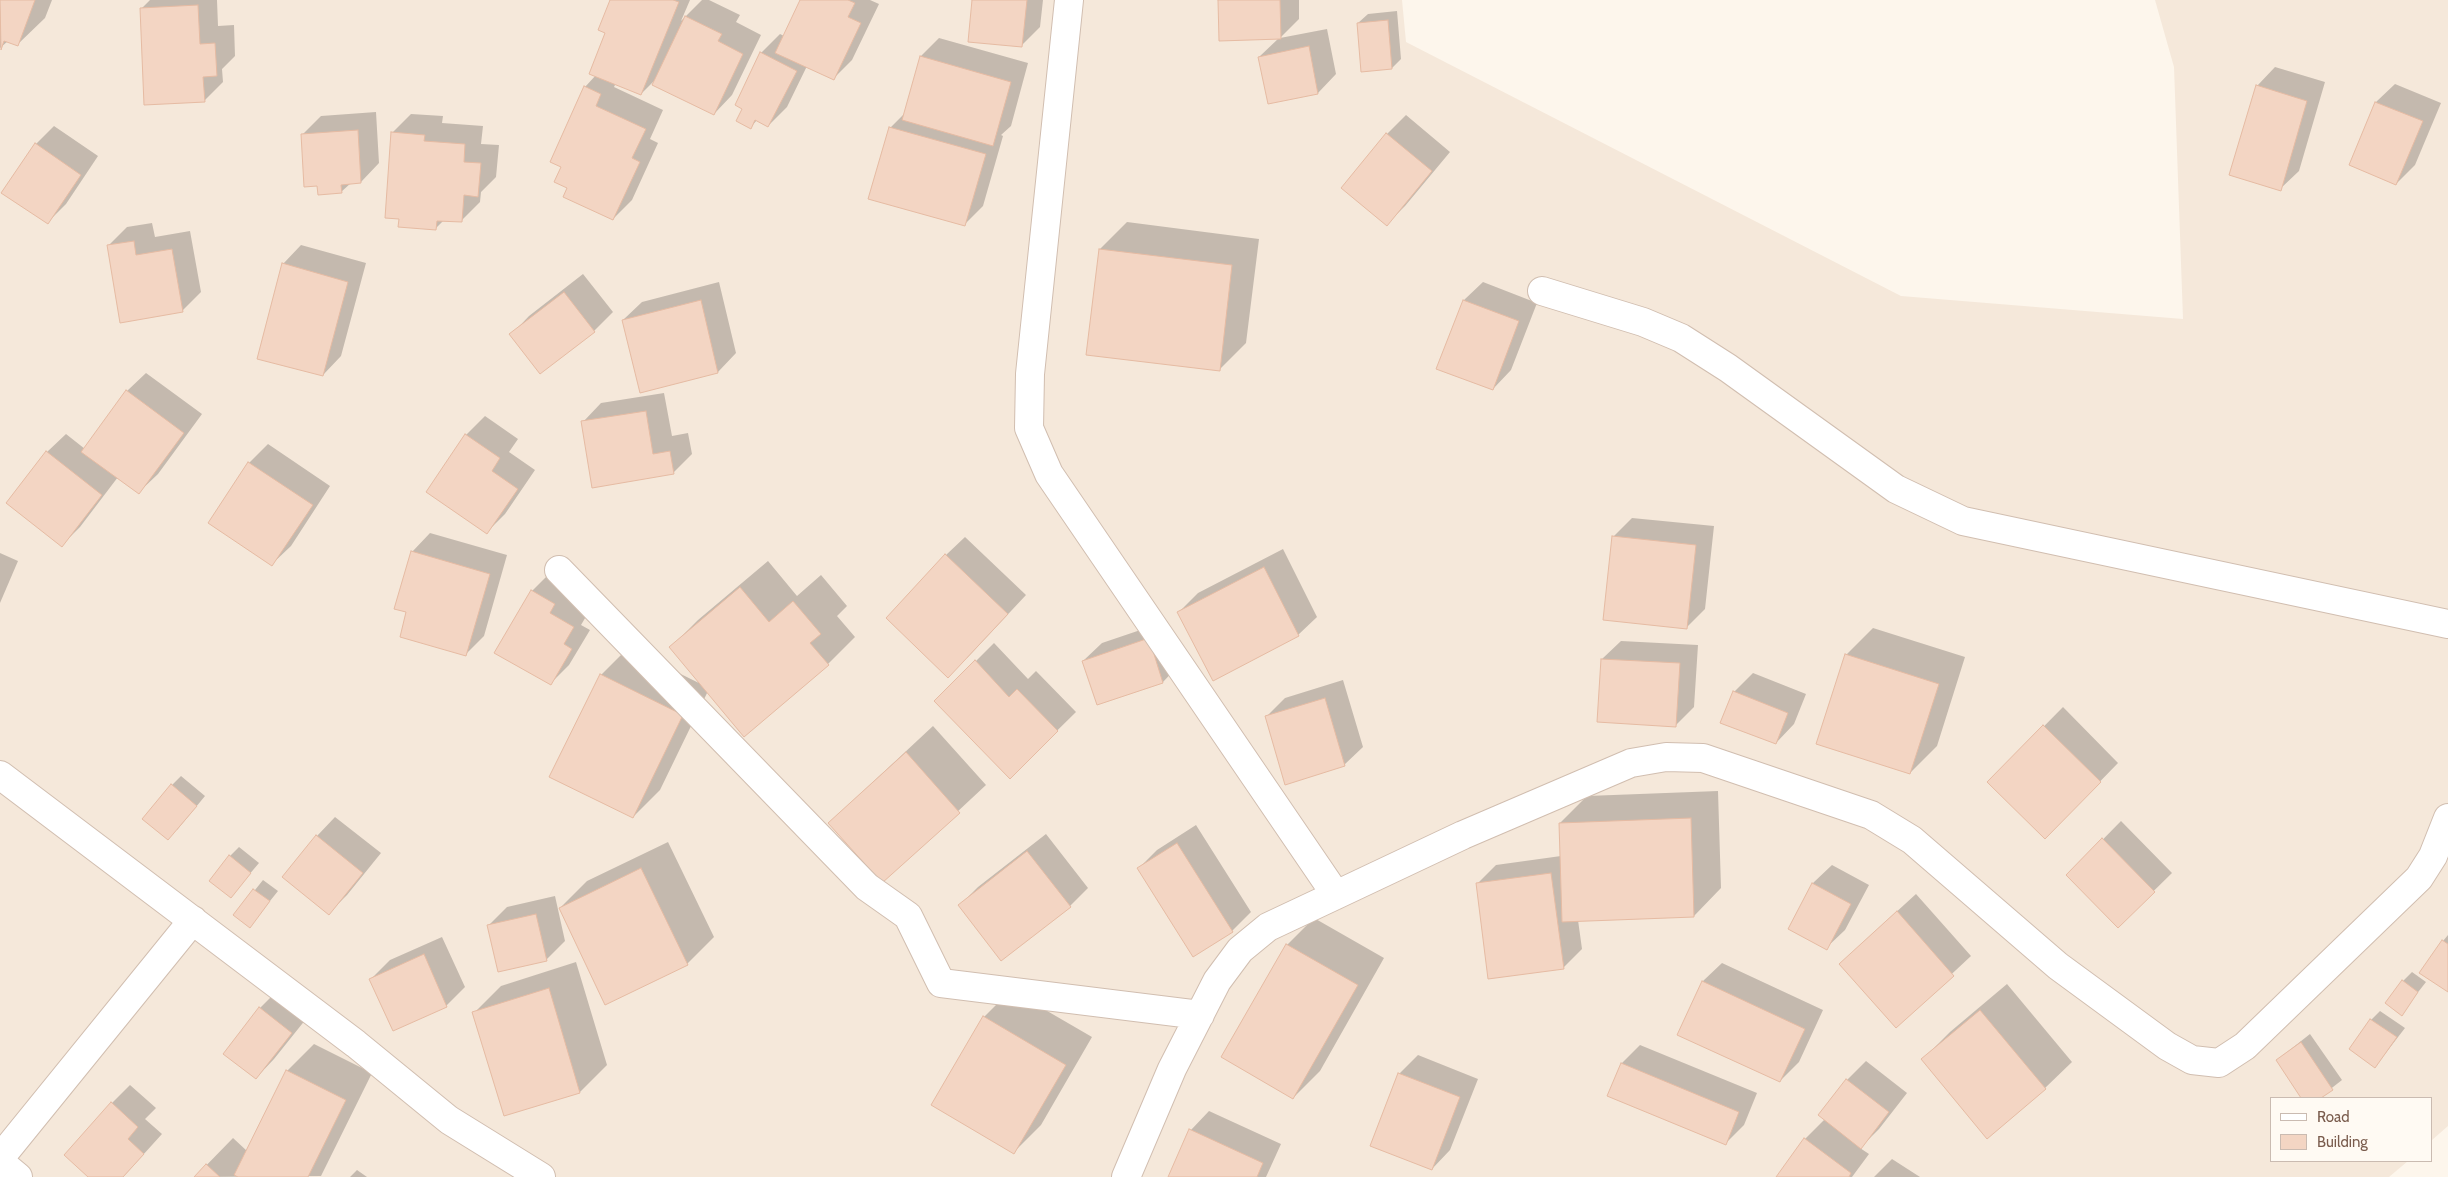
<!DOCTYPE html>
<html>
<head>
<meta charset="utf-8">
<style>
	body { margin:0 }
	#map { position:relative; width:2448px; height:1177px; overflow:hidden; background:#fdf6ec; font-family:Cabin,sans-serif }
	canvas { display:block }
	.legend { position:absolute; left:2270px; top:1097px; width:162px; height:65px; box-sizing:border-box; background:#fffaf3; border:1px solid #cabbb1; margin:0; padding:6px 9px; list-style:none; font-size:15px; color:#7a5c4d }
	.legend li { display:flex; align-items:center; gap:10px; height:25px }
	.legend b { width:25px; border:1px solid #cabbb1 }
</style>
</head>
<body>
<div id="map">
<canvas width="2448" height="1177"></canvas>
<ul class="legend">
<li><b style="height:6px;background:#fff"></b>Road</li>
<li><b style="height:14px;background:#f3d5c3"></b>Building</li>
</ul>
</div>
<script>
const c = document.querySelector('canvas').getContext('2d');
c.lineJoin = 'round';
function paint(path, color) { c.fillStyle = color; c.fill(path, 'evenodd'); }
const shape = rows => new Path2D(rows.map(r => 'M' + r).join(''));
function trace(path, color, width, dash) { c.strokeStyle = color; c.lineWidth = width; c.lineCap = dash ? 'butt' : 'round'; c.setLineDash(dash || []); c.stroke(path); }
const residential = shape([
	[0,0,1402,0,1406,42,1901,296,2183,319,2174,67,2155,0,2448,0,2448,1126,2432,1140,2432,1098,2272,1098,2272,1161,2408,1161,2389,1177,0,1177]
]);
const shadow = shape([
	[0,0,52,0,45,18,18,44,8,41,0,48],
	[150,0,217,0,218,26,234,25,235,56,222,69,223,82,204,101,141,9],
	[611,0,690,0,681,21,702,0,709,0,740,15,736,22,761,35,732,95,714,114,657,78,641,94,616,83,614,87,663,110,650,139,658,143,632,200,613,219,568,188,563,166,585,87,596,75,607,33],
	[802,0,870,0,879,4,852,60,833,79,807,66,787,107,768,126,757,120,751,127,744,108,761,53,780,34,784,36],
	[973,0,1043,0,1040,27,1021,46],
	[1219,0,1299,0,1299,19,1280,38,1327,29,1336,74,1318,93,1259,57,1279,38],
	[1397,11,1401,59,1392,68,1358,23,1368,14],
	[939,38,1028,63,1011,126,1001,135,1003,136,983,206,964,225,890,128,905,113,921,56],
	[2275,67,2325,82,2299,171,2280,189,2257,86],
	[2395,84,2441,103,2415,165,2396,184,2351,164,2376,102],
	[376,112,379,163,361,182,351,183,341,192,302,135,321,116],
	[411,114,443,116,442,123,483,126,481,144,499,145,496,177,481,192,480,202,461,221,444,220,435,229,400,218,392,133],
	[1406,115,1450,152,1405,206,1387,224,1387,134],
	[54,126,98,156,66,204,48,222,36,144],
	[1127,222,1259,239,1246,343,1219,370,1100,249],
	[152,223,155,237,190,231,201,292,182,311,108,246,127,227],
	[301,245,366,263,341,356,323,375,283,264],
	[583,274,613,312,594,331,540,372,511,335,529,316],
	[719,282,736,353,718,372,623,320,642,302],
	[1483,282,1537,303,1511,370,1493,389,1438,368,1464,300],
	[146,373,202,414,158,474,139,492,118,477,80,527,62,545,47,452,66,434,85,449,127,391],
	[664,393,672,436,688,433,692,454,673,473,583,422,601,403],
	[485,416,518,439,509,452,535,470,505,514,487,532,428,492,466,435],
	[268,444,330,486,291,546,272,564,210,522,249,463],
	[1632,518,1714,526,1705,609,1686,628,1613,537],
	[430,533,507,555,484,636,466,654,408,611,412,552],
	[965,537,1026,595,967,658,946,555],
	[1283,549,1317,617,1298,635,1179,612,1198,593],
	[0,553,18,561,0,603],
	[768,561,797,596,821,575,847,606,837,616,855,637,828,664,708,691,660,790,633,817,601,675,628,648,703,685,671,647,698,620],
	[551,572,591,608,581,625,590,630,569,665,550,684,532,591],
	[1167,621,1181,663,1163,682,1097,704,1083,661,1102,643],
	[1873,628,1965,657,1937,746,1910,773,1846,655],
	[1621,641,1698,645,1694,707,1675,726,1602,659],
	[994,643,1028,679,1036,671,1076,712,1010,777,936,701],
	[1753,673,1806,694,1794,724,1776,743,1734,692],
	[1343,680,1363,747,1344,765,1266,717,1285,698],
	[2063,707,2118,763,2045,838,1989,782],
	[933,726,986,785,882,882,829,823],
	[181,776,205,796,177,830,172,785],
	[1718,791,1721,888,1694,916,1578,920,1582,949,1563,968,1477,884,1496,865,1561,856,1560,823,1587,796],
	[335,817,381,853,347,895,329,913,317,836],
	[2121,821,2172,873,2118,926,2068,875],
	[1196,825,1251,912,1232,931,1139,868,1157,850],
	[1046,834,1088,888,1070,906,960,905,978,887],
	[668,842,714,937,687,964,560,908,587,881],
	[239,847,259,863,231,896,230,856],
	[1832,865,1869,885,1845,930,1826,948,1789,928,1813,883],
	[263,880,278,891,250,926,235,915],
	[1916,894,1971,956,1896,1026,1859,946],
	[555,896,565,941,546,960,488,926,507,907],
	[1314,918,1384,958,1320,1071,1293,1098,1223,1057,1287,945],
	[2448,935,2448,990,2443,941],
	[442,937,465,987,446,1006,371,979,390,960],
	[576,962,607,1065,580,1092,505,1115,474,1013,501,986],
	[1722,963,1823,1010,1799,1062,1780,1081,1679,1034,1703,981],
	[2412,972,2426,982,2401,1014,2403,981],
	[2007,984,2072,1062,2045,1088,1923,1059,1950,1032],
	[279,989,310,1014,274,1059,256,1078,224,1054,260,1008],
	[1011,990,1092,1037,1041,1125,1014,1152,932,1105,984,1017],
	[2380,1011,2405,1028,2375,1067,2371,1020],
	[2310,1034,2342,1080,2319,1098,2303,1098,2277,1060],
	[314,1044,372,1073,321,1176,195,1177,233,1138,247,1151,287,1071],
	[1640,1045,1757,1093,1744,1125,1726,1143,1609,1095,1622,1063],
	[1418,1055,1478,1079,1450,1150,1432,1169,1399,1074],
	[1866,1061,1907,1093,1879,1129,1860,1148,1869,1154,1852,1177,1778,1177,1805,1139,1825,1119,1819,1115,1847,1080],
	[130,1085,156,1108,145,1119,162,1134,123,1177,90,1177,112,1103],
	[1209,1111,1281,1144,1266,1177,1169,1177,1191,1130],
	[1892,1159,1920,1177,1874,1177],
	[357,1170,367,1177,350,1177]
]);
const building = shape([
	[0,0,35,0,18,46,4,41,1,50,0,0],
	[610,0,673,0,679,2,641,95,589,74,605,33,598,30,610,0],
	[800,0,848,0,855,3,848,17,861,23,834,80,775,53,800,0],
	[972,0,1027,0,1022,47,968,42,972,0],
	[1218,0,1280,0,1281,39,1219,41,1218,0],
	[198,5,200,44,215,43,217,76,203,77,205,102,144,105,140,8,198,5],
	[685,16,722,34,718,41,743,54,714,115,652,85,685,16],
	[1388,20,1392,69,1361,72,1357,23,1388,20],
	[1309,46,1318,94,1268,104,1258,57,1309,46],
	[760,52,797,71,768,127,755,120,751,129,736,121,742,109,735,105,760,52],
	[920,56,1011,82,993,146,902,120,920,56],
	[2256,85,2307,101,2281,191,2229,175,2256,85],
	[584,86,601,94,596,106,646,129,632,158,640,162,613,220,563,197,567,188,554,182,561,167,550,162,584,86],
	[2375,102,2423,121,2396,185,2349,165,2375,102],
	[889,127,986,154,965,226,868,199,889,127],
	[358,130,361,183,341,185,342,193,318,195,317,186,304,187,301,134,358,130],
	[391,132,425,135,424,141,465,144,464,162,481,163,478,197,464,195,462,222,437,221,436,230,398,227,399,219,385,218,391,132],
	[1386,133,1432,171,1387,226,1341,188,1386,133],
	[35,143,81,175,48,224,1,193,35,143],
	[134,241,136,255,172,249,183,312,120,323,107,245,134,241],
	[1099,249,1232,265,1220,371,1086,355,1099,249],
	[282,263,348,282,323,376,257,359,282,263],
	[564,292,595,332,540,374,509,334,564,292],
	[701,300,718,373,640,393,622,320,701,300],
	[1463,300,1519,321,1493,390,1436,369,1463,300],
	[126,390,184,433,139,494,81,452,126,390],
	[646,411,653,454,670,451,674,474,592,488,581,421,646,411],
	[465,434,500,458,492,471,518,489,487,534,426,492,465,434],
	[46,451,102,495,62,547,6,503,46,451],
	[248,462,313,505,272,566,208,523,248,462],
	[1612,536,1696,545,1687,629,1603,620,1612,536],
	[411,551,490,574,466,656,400,637,406,612,394,609,411,551],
	[945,554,1008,614,948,678,886,618,945,554],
	[1264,567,1299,636,1213,681,1177,612,1264,567],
	[740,587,769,622,793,601,821,634,810,643,829,665,744,737,669,647,740,587],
	[531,590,555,604,550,613,574,627,564,644,572,649,551,685,494,653,531,590],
	[1149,638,1163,683,1097,705,1082,661,1149,638],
	[1845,654,1939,684,1910,774,1816,744,1845,654],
	[1601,659,1680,663,1676,727,1597,722,1601,659],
	[975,660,1009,697,1017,689,1058,731,1010,779,934,701,975,660],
	[600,674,683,715,633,818,549,777,600,674],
	[1733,691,1788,713,1776,744,1720,723,1733,691],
	[1325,698,1345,766,1285,785,1265,716,1325,698],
	[2043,725,2101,782,2045,839,1987,782,2043,725],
	[906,752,960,813,882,883,828,823,906,752],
	[171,784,197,806,168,840,142,819,171,784],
	[1691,818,1694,917,1562,922,1559,823,1691,818],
	[316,835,363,873,329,915,282,877,316,835],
	[2102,838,2155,892,2118,928,2066,875,2102,838],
	[1177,843,1233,932,1193,957,1137,868,1177,843],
	[1027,851,1071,907,1001,961,958,905,1027,851],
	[229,855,251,873,231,898,209,881,229,855],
	[641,868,688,965,605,1005,559,908,641,868],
	[1551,873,1564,969,1488,979,1476,883,1551,873],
	[1812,883,1851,904,1827,950,1788,929,1812,883],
	[253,889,270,901,250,928,233,915,253,889],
	[1897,911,1954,976,1896,1028,1839,964,1897,911],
	[536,914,547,961,498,972,487,925,536,914],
	[2442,940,2448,944,2448,992,2419,973,2442,940],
	[1286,944,1358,985,1293,1099,1221,1057,1286,944],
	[424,954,447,1007,393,1031,369,979,424,954],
	[2402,980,2418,992,2402,1016,2385,1003,2402,980],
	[1702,981,1805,1029,1780,1082,1677,1035,1702,981],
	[549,988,580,1093,504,1116,472,1012,549,988],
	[259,1007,292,1033,256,1079,223,1054,259,1007],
	[1980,1010,2046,1089,1987,1139,1921,1059,1980,1010],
	[983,1016,1066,1065,1014,1154,931,1105,983,1016],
	[2370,1019,2397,1037,2375,1068,2349,1049,2370,1019],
	[2301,1042,2333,1090,2321,1098,2301,1098,2276,1060,2301,1042],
	[1621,1063,1739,1112,1726,1145,1607,1096,1621,1063],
	[286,1070,346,1100,308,1177,238,1177,234,1175,286,1070],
	[1398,1073,1460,1097,1432,1170,1370,1146,1398,1073],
	[1846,1079,1889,1112,1861,1149,1818,1115,1846,1079],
	[111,1102,138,1127,128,1139,144,1154,123,1177,88,1177,64,1155,111,1102],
	[1189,1129,1263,1163,1257,1177,1168,1177,1189,1129],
	[1804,1138,1851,1173,1849,1177,1776,1177,1804,1138],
	[206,1164,220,1177,194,1177,206,1164]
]);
const minor = shape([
	[1069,0,1030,374,1029,428,1049,474,1336,895],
	[1542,291,1643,322,1681,338,1728,368,1896,489,1963,521,2448,624],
	[559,570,867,887,908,916,941,983,1200,1015],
	[0,775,356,1044,449,1120,541,1177],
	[0,1158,193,920],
	[0,1162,18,1177],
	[1126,1177,1172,1069,1217,981,1240,950,1268,927,1336,895,1463,835,1631,763,1666,757,1703,758,1871,815,1912,840,2058,966,2167,1046,2192,1060,2219,1063,2245,1046,2419,878,2433,856,2448,818]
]);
paint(residential, '#f5e8da');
paint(shadow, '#0003');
paint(building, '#f3d5c3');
trace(building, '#e6bba3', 1);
trace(minor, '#d1beb0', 30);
trace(minor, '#fff', 28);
</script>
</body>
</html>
